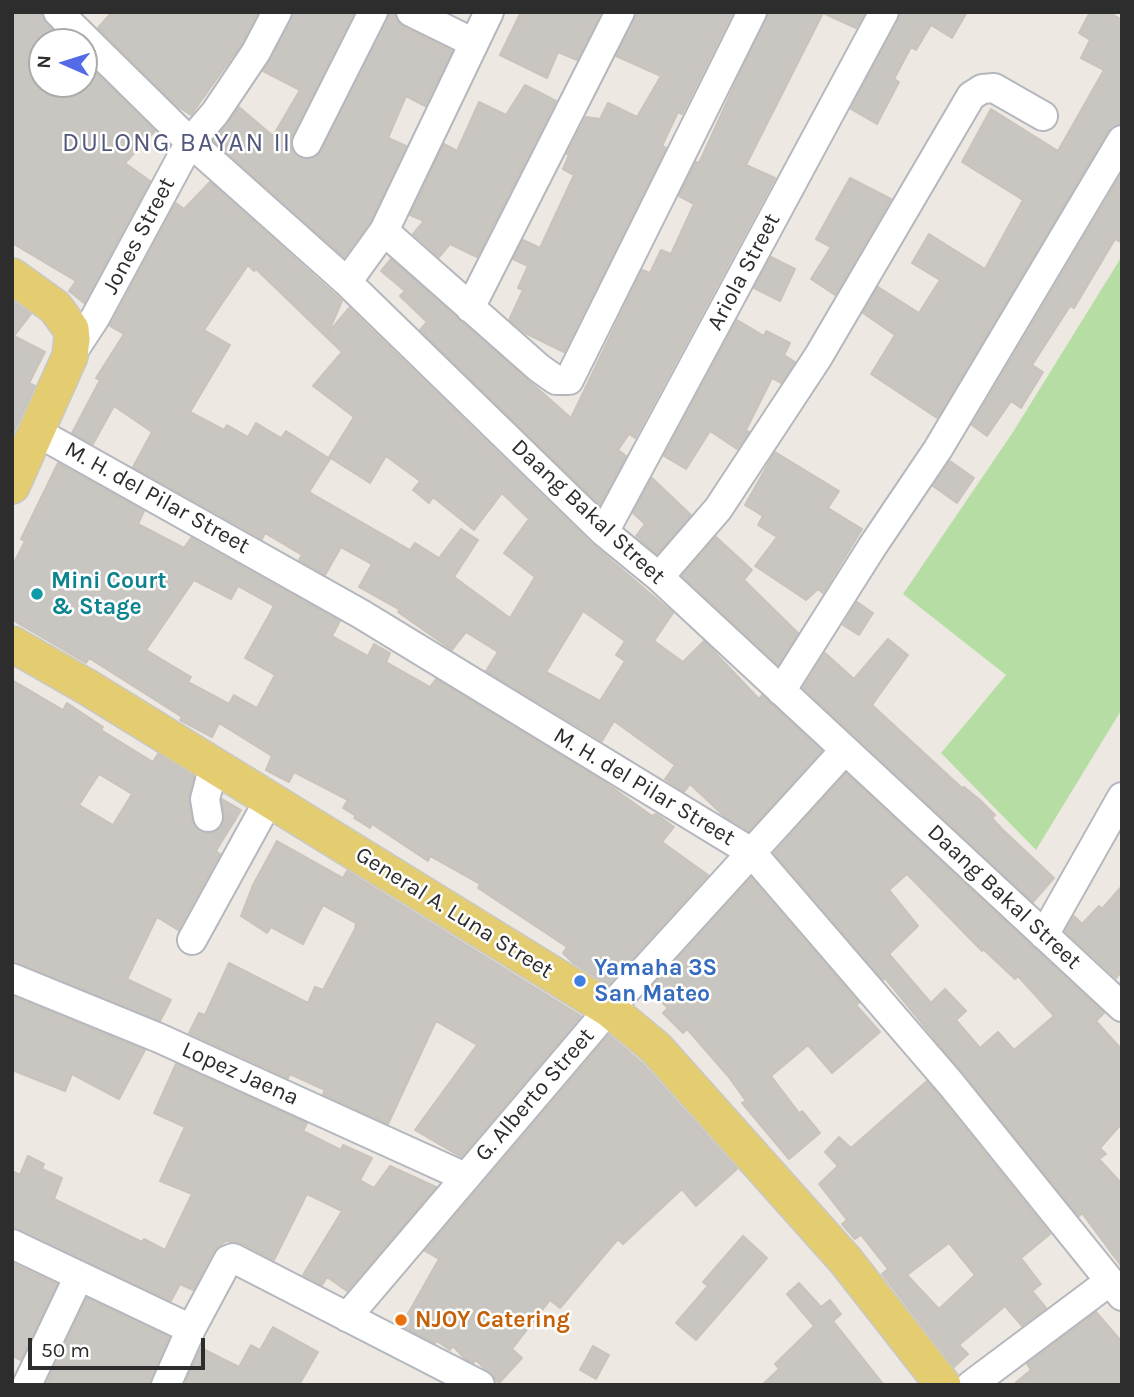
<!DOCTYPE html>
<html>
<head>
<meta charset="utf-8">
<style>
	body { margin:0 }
	#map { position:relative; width:1134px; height:1397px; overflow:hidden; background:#ede9e2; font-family:Karla,sans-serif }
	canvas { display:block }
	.frame { position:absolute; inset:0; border:14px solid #2d2d2d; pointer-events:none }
	.north { position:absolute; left:28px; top:28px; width:70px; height:70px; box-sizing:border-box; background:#fff; border:2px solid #ababab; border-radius:50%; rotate:273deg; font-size:19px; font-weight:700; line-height:28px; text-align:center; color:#2d2d2d }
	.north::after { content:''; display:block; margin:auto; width:24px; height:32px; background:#536be9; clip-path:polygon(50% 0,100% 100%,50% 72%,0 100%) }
	.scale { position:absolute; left:28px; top:1338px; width:177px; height:32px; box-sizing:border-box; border:4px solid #2d2d2d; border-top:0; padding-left:9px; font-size:21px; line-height:24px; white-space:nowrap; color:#2d2d2d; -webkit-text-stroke:5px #fff; paint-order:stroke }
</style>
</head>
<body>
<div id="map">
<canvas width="1134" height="1397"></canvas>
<div class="frame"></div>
<div class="north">N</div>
<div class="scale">50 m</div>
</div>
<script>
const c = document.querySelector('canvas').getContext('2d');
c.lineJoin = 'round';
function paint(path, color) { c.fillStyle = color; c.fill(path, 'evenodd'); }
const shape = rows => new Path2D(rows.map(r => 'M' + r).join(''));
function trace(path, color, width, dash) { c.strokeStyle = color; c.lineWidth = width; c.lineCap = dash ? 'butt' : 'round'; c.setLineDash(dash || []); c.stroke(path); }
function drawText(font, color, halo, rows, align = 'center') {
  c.font = font + ' Karla,sans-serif'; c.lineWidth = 5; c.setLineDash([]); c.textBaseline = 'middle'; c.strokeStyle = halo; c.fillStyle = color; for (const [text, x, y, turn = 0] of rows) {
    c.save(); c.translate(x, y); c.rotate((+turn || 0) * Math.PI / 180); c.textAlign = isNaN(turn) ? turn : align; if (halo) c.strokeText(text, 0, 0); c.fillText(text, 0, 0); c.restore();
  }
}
const green = shape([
	[1122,256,1122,709,1036,850,941,753,1006,675,903,594,1013,432]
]);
const building = shape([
	[12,12,42,12,46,23,65,42,42,42,42,84,84,84,84,61,155,131,125,163,150,181,84,303,69,291,76,281,12,243,12,12],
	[112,12,258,12,242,43,191,115,177,106,98,28,112,12],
	[293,12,354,12,292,136,293,151,300,158,316,157,322,150,389,12,394,12,404,27,452,51,425,106,406,96,388,138,406,146,370,222,344,257,213,140,239,107,273,136,300,90,263,71,293,12],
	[521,12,601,12,577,60,558,52,547,78,500,55,521,12],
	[636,12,733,12,682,114,678,112,662,146,666,148,564,352,525,333,509,320,523,290,518,288,528,266,513,259,523,240,540,248,574,175,563,169,569,155,567,154,586,117,600,119,608,103,637,117,661,76,616,56,636,12],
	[768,12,865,12,856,28,823,13,746,165,775,178,635,438,629,434,618,450,626,456,600,505,420,330,427,322,400,296,405,291,381,271,391,259,571,418,642,270,650,273,661,250,671,254,694,204,679,196,696,162,699,163,768,12],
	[901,12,967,12,952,38,931,25,916,50,911,47,894,79,899,82,877,124,851,109,901,12],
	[1090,12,1109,12,1122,20,1122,123,1108,131,937,418,871,374,895,335,863,313,878,287,919,313,940,280,912,263,929,234,985,269,1023,200,962,162,991,109,1058,151,1104,70,1081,58,1090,40,1079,33,1090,12],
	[525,85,556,101,477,257,450,244,439,257,413,234,424,221,410,215,444,144,457,151,479,102,506,115,525,85],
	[1122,173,1122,243,1115,239,1074,308,1070,306,1032,365,1043,372,1021,408,1011,401,987,436,972,425,1122,173],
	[850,178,891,199,835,295,811,279,831,247,816,239,850,178],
	[210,182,342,301,328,333,349,308,592,544,673,613,654,641,683,662,704,641,759,699,762,695,822,751,749,831,724,816,690,784,684,792,665,779,675,765,614,721,602,741,486,671,498,652,466,632,452,650,398,612,400,610,359,587,372,564,341,547,325,575,299,560,302,555,265,533,262,539,133,467,152,432,114,406,93,444,72,433,100,380,96,378,124,334,110,326,176,203,184,209,210,182],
	[248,265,254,271,256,269,342,352,313,386,354,417,329,457,370,483,386,456,420,481,413,490,429,503,433,497,474,530,502,493,529,519,504,553,535,577,510,618,454,577,478,540,461,529,439,558,415,543,410,550,309,492,330,459,286,431,281,438,256,423,248,437,227,425,224,430,190,412,230,345,204,330,248,265],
	[583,611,625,641,616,655,625,661,600,701,546,672,583,611],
	[771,257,795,269,780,301,754,288,771,257],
	[12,301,31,314,14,336,45,352,29,383,35,386,12,436,12,301],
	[737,320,764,336,766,331,790,343,784,355,795,362,781,383,772,378,746,430,749,432,737,449,710,431,686,469,664,456,737,320],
	[775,452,839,491,828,508,862,529,823,593,818,589,806,600,755,566,777,537,758,525,763,516,745,505,775,452],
	[950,461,974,478,957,503,933,486,950,461],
	[58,463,144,511,138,524,184,548,191,538,340,621,332,636,368,656,374,644,390,653,386,662,430,687,436,679,606,783,652,816,656,814,674,827,662,842,708,875,608,985,573,963,563,953,567,947,478,888,480,884,430,856,428,861,372,824,370,828,354,818,356,816,343,808,348,800,294,772,289,782,266,770,272,756,219,723,212,737,180,720,182,717,89,658,86,663,16,622,12,615,12,567,25,541,21,539,58,463],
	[194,580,231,599,238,586,274,606,245,658,275,675,257,708,234,695,229,704,188,682,191,677,146,650,194,580],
	[652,478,691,515,657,554,636,536,645,524,633,513,652,478],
	[716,537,752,570,744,580,798,633,778,665,682,576,716,537],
	[857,602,873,613,859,635,843,625,857,602],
	[888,639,908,655,872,705,962,788,964,787,980,800,995,815,992,818,1002,829,1054,878,1033,902,803,688,825,653,854,679,888,639],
	[12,680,63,710,67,703,103,727,101,730,153,762,158,754,194,776,189,802,192,820,202,832,211,833,223,823,222,799,241,810,216,851,220,854,178,930,157,917,127,979,171,1000,160,1021,12,962,12,680],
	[99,774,132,794,113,825,79,805,99,774],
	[846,773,1104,1013,1096,1021,1122,1050,1122,1123,1100,1148,1106,1154,1099,1159,1122,1184,1122,1267,1082,1213,1079,1216,885,978,883,980,774,853,846,773],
	[907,874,982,951,983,949,1015,979,1018,976,1054,1016,1014,1050,998,1032,980,1048,956,1020,966,1011,945,989,931,1003,889,954,918,926,889,890,907,874],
	[277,841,343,878,347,871,581,1016,461,1157,415,1130,477,1045,436,1021,388,1124,323,1094,325,1090,290,1074,288,1078,189,1033,199,1013,205,1015,229,963,308,1003,315,987,323,990,355,929,356,923,323,905,303,944,271,927,267,933,241,916,253,885,277,841],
	[751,878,859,1003,856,1005,880,1032,832,1073,808,1045,771,1076,799,1113,802,1111,820,1133,789,1159,742,1103,746,1101,728,1076,687,1029,683,1033,663,1013,668,1008,649,990,751,878],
	[1122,886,1122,971,1116,978,1065,931,1074,916,1082,924,1099,906,1102,909,1122,886],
	[12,996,145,1050,119,1099,72,1074,65,1091,12,1070,12,996],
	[609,1035,642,1063,737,1169,696,1206,682,1189,623,1244,618,1239,560,1308,550,1300,512,1349,522,1358,499,1383,476,1360,473,1363,465,1359,453,1346,450,1350,437,1341,435,1343,401,1326,439,1259,425,1251,609,1035],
	[176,1064,307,1123,303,1131,341,1150,343,1145,372,1158,360,1180,374,1188,390,1166,436,1187,347,1291,327,1277,322,1285,303,1275,342,1211,307,1194,274,1260,241,1243,226,1241,213,1252,193,1290,180,1284,171,1301,12,1228,12,1171,20,1175,28,1156,44,1164,42,1169,62,1178,54,1199,142,1242,144,1239,165,1250,192,1194,160,1181,185,1127,154,1113,176,1064],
	[927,1081,1050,1234,1021,1258,1041,1284,1032,1291,1046,1308,1022,1326,1005,1306,959,1345,968,1354,954,1367,882,1274,888,1269,861,1235,855,1239,842,1224,847,1220,819,1184,838,1166,825,1152,839,1137,851,1148,927,1081],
	[949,1243,975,1275,939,1309,907,1275,949,1243],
	[743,1236,767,1258,696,1340,676,1323,708,1286,703,1282,743,1236],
	[12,1263,57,1284,21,1360,12,1356,12,1263],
	[799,1283,821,1307,830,1300,841,1314,833,1321,884,1385,762,1385,779,1369,775,1364,814,1326,787,1294,799,1283],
	[87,1298,169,1337,150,1385,46,1385,87,1298],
	[1096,1312,1122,1342,1122,1385,1013,1385,1031,1370,1027,1364,1096,1312],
	[273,1327,318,1352,299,1385,184,1385,201,1348,239,1367,251,1345,260,1350,273,1327],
	[593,1346,609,1355,596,1379,580,1370,593,1346]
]);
const minorTunnel = shape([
	[208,817,229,831]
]);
const minor = shape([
	[58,12,190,142,347,282,604,532,659,577,1122,1007],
	[411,12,474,43],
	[307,143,373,12],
	[384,231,539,368,556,380,569,380,752,12],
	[347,282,384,231,489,12],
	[470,308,620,12],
	[70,356,95,318,190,142,215,113,256,52,277,12],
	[37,432,361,614,751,852,951,1084,1122,1296],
	[604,532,884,12],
	[659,577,718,509,818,357,971,96,982,89,994,88,1043,116],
	[781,691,872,547,938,449,1122,140],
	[208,817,205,799,214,765],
	[1044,935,1122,797],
	[192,940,269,800],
	[12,978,159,1038,465,1177],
	[12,1244,191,1329],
	[347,1317,609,1009,844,751],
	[27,1385,79,1276],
	[166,1385,191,1329,228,1260,233,1258,480,1385],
	[971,1385,1110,1281]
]);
const major = shape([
	[12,276,55,307,71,329,72,339,70,356,12,486],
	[12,644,87,687,609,1009,656,1048,846,1261,943,1385]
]);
const markers = [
	[37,594,7,"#0f9aa8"],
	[580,981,7,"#3f7fe0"],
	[401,1320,7,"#e8710a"]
];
const streetNames = [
	["Jones Street",139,236,-62],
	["Ariola Street",744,272,-62],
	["M. H. del Pilar Street",157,498,29],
	["Daang Bakal Street",588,512,43],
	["M. H. del Pilar Street",644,787,31],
	["Daang Bakal Street",1004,897,43],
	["General A. Luna Street",454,913,32],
	["Lopez Jaena",240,1074,24],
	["G. Alberto Street",535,1095,-49]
];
const cultureNames = [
	["Mini Court",51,581],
	["& Stage",51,607]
];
const shopNames = [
	["Yamaha 3S",594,968],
	["San Mateo",594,994]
];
const foodNames = [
	["NJOY Catering",415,1320]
];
const quarterNames = [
	["DULONG BAYAN II",177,144]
];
paint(green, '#b6dea4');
paint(building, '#c9c5c0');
trace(building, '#c9c4bb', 2);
trace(minorTunnel, '#c7c3be', 28, [28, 14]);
trace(minor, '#b5b7bf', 32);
trace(major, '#c8c8c8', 38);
trace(minor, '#fff', 28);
trace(major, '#e4cc70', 35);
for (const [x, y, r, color] of markers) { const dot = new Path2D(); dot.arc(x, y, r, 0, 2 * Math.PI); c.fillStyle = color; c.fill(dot); trace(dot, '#fff', 2.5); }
drawText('23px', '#2d2d2d', '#fff', streetNames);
drawText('bold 23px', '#0d838f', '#fff', cultureNames, 'left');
drawText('bold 23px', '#366cbe', '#fff', shopNames, 'left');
drawText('bold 23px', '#c56008', '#fff', foodNames, 'left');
c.letterSpacing = '2px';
drawText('26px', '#51587b', '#fff', quarterNames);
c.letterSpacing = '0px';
</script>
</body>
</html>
